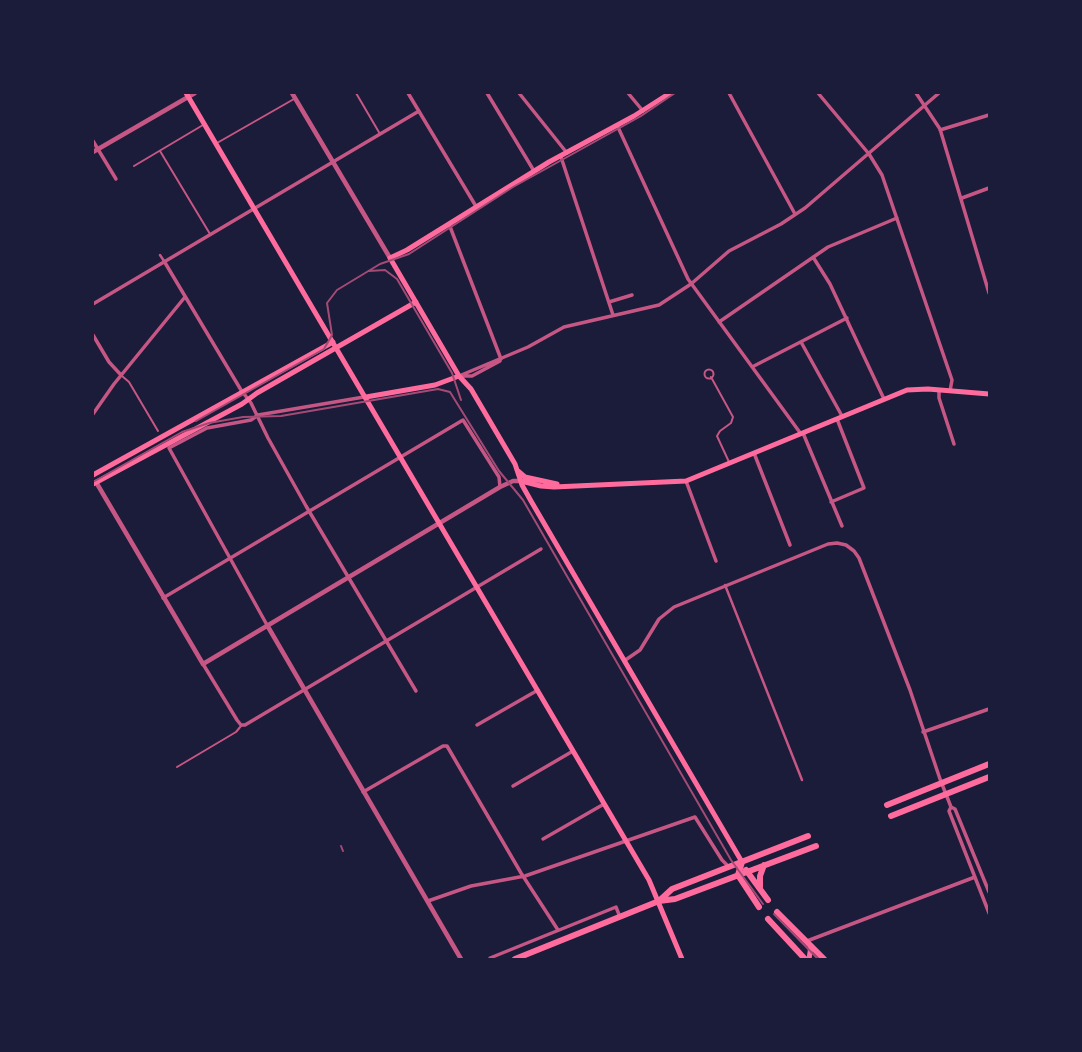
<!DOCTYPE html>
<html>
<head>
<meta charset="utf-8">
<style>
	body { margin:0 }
	#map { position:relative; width:1082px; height:1052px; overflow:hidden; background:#1b1b3a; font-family:Raleway,sans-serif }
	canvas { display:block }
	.frame { position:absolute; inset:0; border:94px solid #1b1b3a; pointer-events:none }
</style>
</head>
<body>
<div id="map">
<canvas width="1082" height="1052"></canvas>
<div class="frame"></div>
</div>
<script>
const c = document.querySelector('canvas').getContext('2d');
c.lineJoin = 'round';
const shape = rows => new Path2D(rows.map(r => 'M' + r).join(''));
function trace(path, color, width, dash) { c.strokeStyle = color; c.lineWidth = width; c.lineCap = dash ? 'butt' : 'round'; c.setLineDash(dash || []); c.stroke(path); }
const service = shape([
	[356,93,380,134],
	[217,143,294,99],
	[160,151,210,234],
	[134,166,203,125],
	'704.5 374a4.5 4.5 0 1 1 9 0a4.5 4.5 0 1 1-9 0Z',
	[122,376,129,382,158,431],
	[711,377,733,417,731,423,720,431,717,436,729,462],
	[177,767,236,732,241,726]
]);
const pedestrian = shape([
	[160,255,164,261],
	[725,585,802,780]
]);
const minor = shape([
	[408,93,477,208],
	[487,93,534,171],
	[519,93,567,153],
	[628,93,643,111],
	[729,93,795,214],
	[818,93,869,154,882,175,952,380,950,391],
	[916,93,940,129,989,293],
	[617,125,688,279,801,434],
	[940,130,989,115],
	[93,141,116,179],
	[561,157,613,315],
	[962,198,989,188],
	[449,224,501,359],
	[813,257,830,284,884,399],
	[164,261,241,390,251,403,268,438,306,506,416,691],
	[609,302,632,295],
	[93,304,419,111],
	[719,322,828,247,897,218],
	[93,335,109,362,121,375],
	[801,342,842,416],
	[752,367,847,318],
	[459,376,528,347,564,327,659,305,691,284,729,251,781,224,805,208,939,93],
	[460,376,472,376,500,361],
	[939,390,939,398,954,444],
	[93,414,114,384,185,297],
	[803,433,842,526],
	[754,453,790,545],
	[686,481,716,561],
	[831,502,864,488,837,419],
	[163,598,463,420,499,477,500,487],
	[267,625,169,448,207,428,251,420,258,415,364,397],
	[624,661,640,650,659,619,674,607,828,544,837,543,846,545,854,551,859,558,910,690,940,779,951,807,955,809,989,892],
	[203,664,237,720,241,725,245,725,541,549],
	[477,725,538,690],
	[923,732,989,709],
	[513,786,573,751],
	[363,792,443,746,447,746,521,873,558,930],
	[951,807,949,811,989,913],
	[543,839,604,804],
	[428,901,471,886,525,876,695,817,722,860,728,866],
	[807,941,975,877],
	[491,959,490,958,616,907,620,917]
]);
const tertiary = shape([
	[292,93,390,258],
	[93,152,195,93],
	[96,482,203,664,500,487,513,481,521,481],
	[267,625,461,959]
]);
const secondary = shape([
	[186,93,649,880,682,959],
	[670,93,634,116,549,162,407,250,390,258,459,376,471,389,515,464,522,485,531,501,742,862],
	[366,397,435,385,459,376],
	[518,471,525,477,557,484],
	[93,475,333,342],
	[521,481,541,486,554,487,686,481,907,390,928,389,989,394],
	[93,484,242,404,257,393,416,302],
	[809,959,811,946]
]);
const primary = shape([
	[887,805,989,764],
	[891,816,989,777],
	[742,862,738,875,759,907],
	[746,870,768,900],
	[760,887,760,876,764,865],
	[659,901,672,889,808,836],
	[777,912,824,959],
	[768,919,805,959],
	[515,959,659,901,675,899,816,846]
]);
const tram = shape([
	[369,271,385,270,397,279,452,373,461,400],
	[196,421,324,349,332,335,327,303,337,290,380,264,409,254,513,187,641,116,675,93],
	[93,482,182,432,209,423,243,417,281,416,438,389,450,392,499,471,523,500,731,860,763,904],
	[774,914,818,959]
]);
const rail = shape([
	[341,846,343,851]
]);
trace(service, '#c65784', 2);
trace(pedestrian, '#c65784', 2.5);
trace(minor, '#c65784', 3.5);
trace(tertiary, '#c65784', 4.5);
trace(secondary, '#ff6b9d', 5);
trace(primary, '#ff6b9d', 6);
trace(tram, '#a44b75', 2);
trace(rail, '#a44b75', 2);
</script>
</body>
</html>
